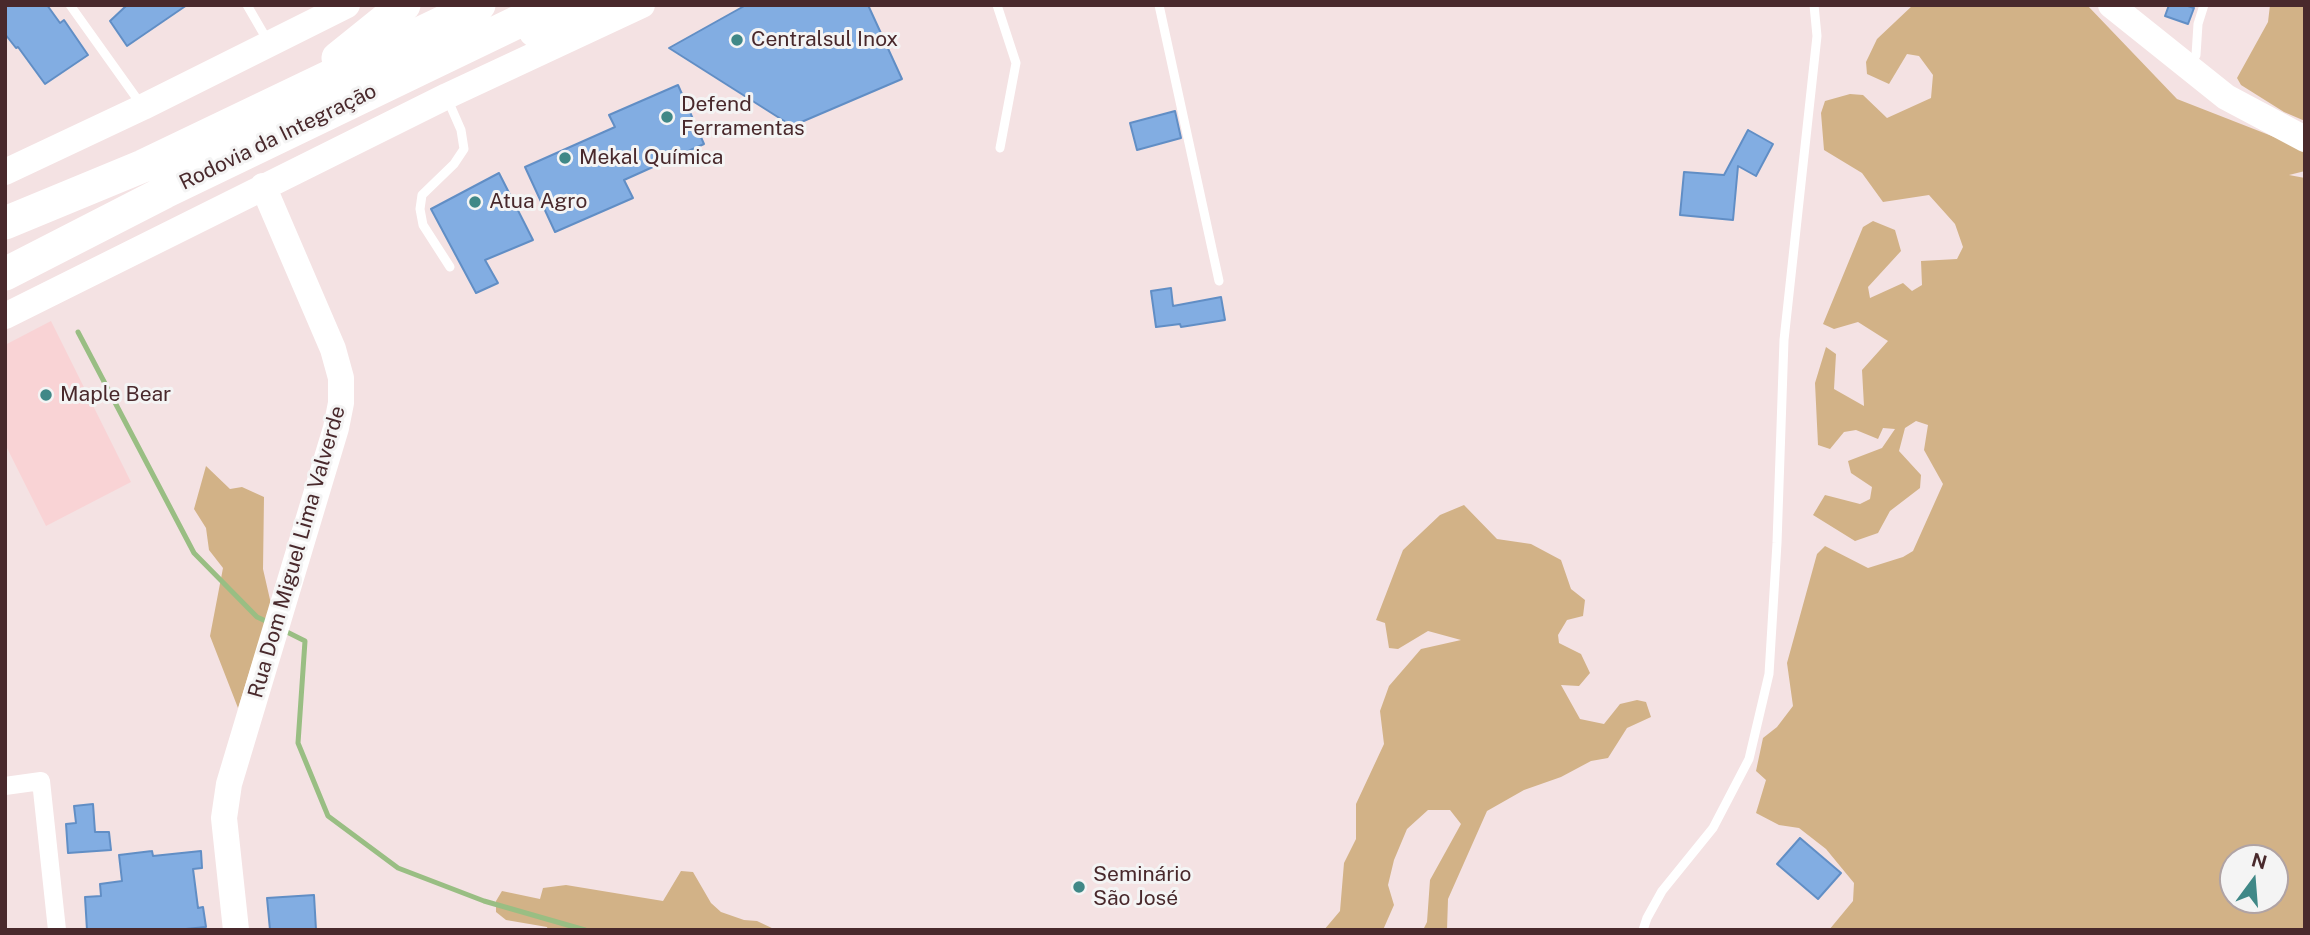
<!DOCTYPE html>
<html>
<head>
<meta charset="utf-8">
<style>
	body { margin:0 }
	#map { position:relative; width:2310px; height:935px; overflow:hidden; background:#f4e2e3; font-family:"Public Sans",sans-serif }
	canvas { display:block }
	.frame { position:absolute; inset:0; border:7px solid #49292c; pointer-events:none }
	.north { position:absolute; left:2219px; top:844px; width:70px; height:70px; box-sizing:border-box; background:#f4f4f4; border:2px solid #b0a3a4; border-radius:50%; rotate:16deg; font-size:19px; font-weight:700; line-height:28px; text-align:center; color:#49292c }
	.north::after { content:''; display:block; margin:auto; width:24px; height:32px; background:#408887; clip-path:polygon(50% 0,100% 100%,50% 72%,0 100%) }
</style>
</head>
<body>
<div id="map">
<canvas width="2310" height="935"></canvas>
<div class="frame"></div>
<div class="north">N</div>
</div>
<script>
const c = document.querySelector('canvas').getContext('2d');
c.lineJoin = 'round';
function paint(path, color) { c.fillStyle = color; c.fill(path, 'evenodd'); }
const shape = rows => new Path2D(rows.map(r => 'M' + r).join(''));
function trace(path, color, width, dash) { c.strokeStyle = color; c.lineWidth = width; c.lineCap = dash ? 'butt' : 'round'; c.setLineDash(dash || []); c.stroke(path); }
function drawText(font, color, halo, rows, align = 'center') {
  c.font = font + ' "Public Sans",sans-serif'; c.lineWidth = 6; c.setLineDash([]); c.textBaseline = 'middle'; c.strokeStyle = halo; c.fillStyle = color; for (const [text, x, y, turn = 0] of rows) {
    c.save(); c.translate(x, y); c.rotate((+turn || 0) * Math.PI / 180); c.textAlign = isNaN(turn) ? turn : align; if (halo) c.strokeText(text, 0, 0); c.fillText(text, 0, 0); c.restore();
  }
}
const built = shape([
	[51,321,131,482,46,526,5,444,5,345]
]);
const green = shape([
	[1913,5,2087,5,2177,99,2305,149,2305,171,2289,175,2305,178,2305,930,1829,930,1853,901,1854,883,1826,849,1799,828,1779,825,1756,813,1766,780,1756,771,1763,738,1777,727,1793,706,1787,663,1817,554,1825,546,1868,568,1903,557,1913,551,1943,484,1924,450,1928,425,1916,421,1905,428,1899,451,1921,475,1920,488,1890,511,1878,533,1855,541,1813,515,1825,495,1860,504,1870,499,1872,487,1851,473,1848,461,1882,448,1895,429,1883,428,1878,439,1856,430,1844,432,1830,449,1818,445,1815,383,1826,347,1836,354,1834,389,1864,406,1862,370,1888,341,1858,322,1834,329,1823,324,1863,227,1873,221,1895,230,1901,251,1868,287,1870,298,1903,283,1912,291,1922,285,1921,261,1957,259,1963,247,1955,224,1929,195,1883,202,1862,173,1824,150,1821,113,1825,101,1850,94,1863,95,1887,118,1931,98,1933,75,1919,56,1907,54,1889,84,1867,74,1866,62,1877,39],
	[2233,858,2275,858,2275,900,2233,900],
	[2270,5,2305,5,2305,121,2284,112,2241,85,2237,78,2268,22],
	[206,466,230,489,242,487,264,497,263,569,271,604,238,708,210,636,223,568,209,550,206,528,194,509],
	[1464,505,1497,539,1531,544,1561,560,1571,589,1585,600,1583,616,1567,620,1558,635,1559,643,1581,654,1590,673,1579,686,1561,685,1580,719,1604,724,1620,704,1637,700,1646,702,1651,717,1627,728,1608,758,1591,761,1561,777,1524,790,1487,811,1448,899,1447,930,1423,930,1427,922,1430,880,1461,824,1450,810,1428,810,1407,829,1394,860,1388,885,1394,905,1383,930,1324,930,1340,911,1344,863,1356,839,1356,804,1384,744,1380,711,1389,686,1421,649,1461,640,1428,631,1398,649,1389,648,1385,623,1376,620,1403,550,1440,515],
	[681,871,693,872,711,903,721,912,744,920,757,921,776,930,548,930,547,927,506,920,496,912,496,901,502,891,540,899,543,888,566,885,663,901]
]);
const stream = shape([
	[78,332,194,553,257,617,268,622],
	[283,630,305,641,298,743,328,816,398,868,484,901,585,930]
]);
const building = shape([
	[5,5,47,5,60,23,64,20,88,55,45,84,18,47,16,48,5,34,5,5],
	[127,5,187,5,127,46,110,21,127,5],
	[746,5,868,5,902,79,792,126,669,48,746,5],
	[2169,5,2185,5,2194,8,2188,24,2165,16,2169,5],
	[678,85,704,144,624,180,633,198,555,232,525,167,615,127,609,115,678,85],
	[1175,111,1181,138,1137,150,1130,123,1175,111],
	[1748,130,1773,144,1756,176,1738,166,1733,220,1680,215,1684,172,1724,175,1748,130],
	[499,173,533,240,485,260,498,283,476,293,431,209,499,173],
	[1171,288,1173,306,1221,297,1225,320,1181,327,1180,324,1156,327,1151,291,1171,288],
	[93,804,95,832,109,832,111,850,68,853,66,824,76,823,74,806,93,804],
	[1800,838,1841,873,1818,899,1777,864,1800,838],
	[152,851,153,856,201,851,202,868,193,869,198,908,203,907,206,927,176,930,87,930,85,897,101,896,100,884,122,881,119,855,152,851],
	[314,895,316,930,270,930,267,898,314,895]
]);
const lane = shape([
	[70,5,140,103],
	[247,5,269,43],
	[997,5,1016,63,1000,148],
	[1159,5,1219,281],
	[2191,64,2196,55,2198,24,2204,5],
	[447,98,461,130,464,149,454,164,422,195,420,209,423,225,450,267],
	[1643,930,1647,918,1662,891,1713,828,1749,759,1769,674,1777,543,1784,340,1817,36,1814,5]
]);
const street = shape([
	[5,786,41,781,57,930]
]);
const secondary = shape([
	[2111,5,2226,97,2305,139],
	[5,172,143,107,347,5],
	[5,316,447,96,642,5],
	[236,930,224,818,229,784,336,428,341,403,341,378,333,349,263,186]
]);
const highway = shape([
	[535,31,592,5],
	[338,58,404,5],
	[5,223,143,166,479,5],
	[5,274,165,192,553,5]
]);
const markers = [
	[737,40,7,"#408887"],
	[667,117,7,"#408887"],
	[565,158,7,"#408887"],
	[475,202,7,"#408887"],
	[46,395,7,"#408887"],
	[1079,887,7,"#408887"]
];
const poiNames = [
	["Centralsul Inox",751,40],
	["Defend",681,105],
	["Ferramentas",681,129],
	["Mekal Química",579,158],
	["Atua Agro",489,202],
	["Maple Bear",60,395],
	["Seminário",1093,875],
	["São José",1093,899]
];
const streetNames = [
	["Rodovia da Integração",278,137,-26],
	["Rua Dom Miguel Lima Valverde",297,552,-74]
];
paint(built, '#f9d3d5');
paint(green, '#d2b287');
trace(stream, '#99be83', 5);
paint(building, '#82ade2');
trace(building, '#618ec5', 2);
trace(lane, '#fff', 9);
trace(street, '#fff', 18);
trace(secondary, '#fff', 26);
trace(highway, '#fff', 33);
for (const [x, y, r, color] of markers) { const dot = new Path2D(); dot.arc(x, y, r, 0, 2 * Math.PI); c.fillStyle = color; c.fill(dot); trace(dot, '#f4f4f4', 2.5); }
drawText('21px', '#49292c', '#f4f4f4', poiNames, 'left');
drawText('21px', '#49292c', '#f4f4f4', streetNames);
</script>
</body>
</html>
